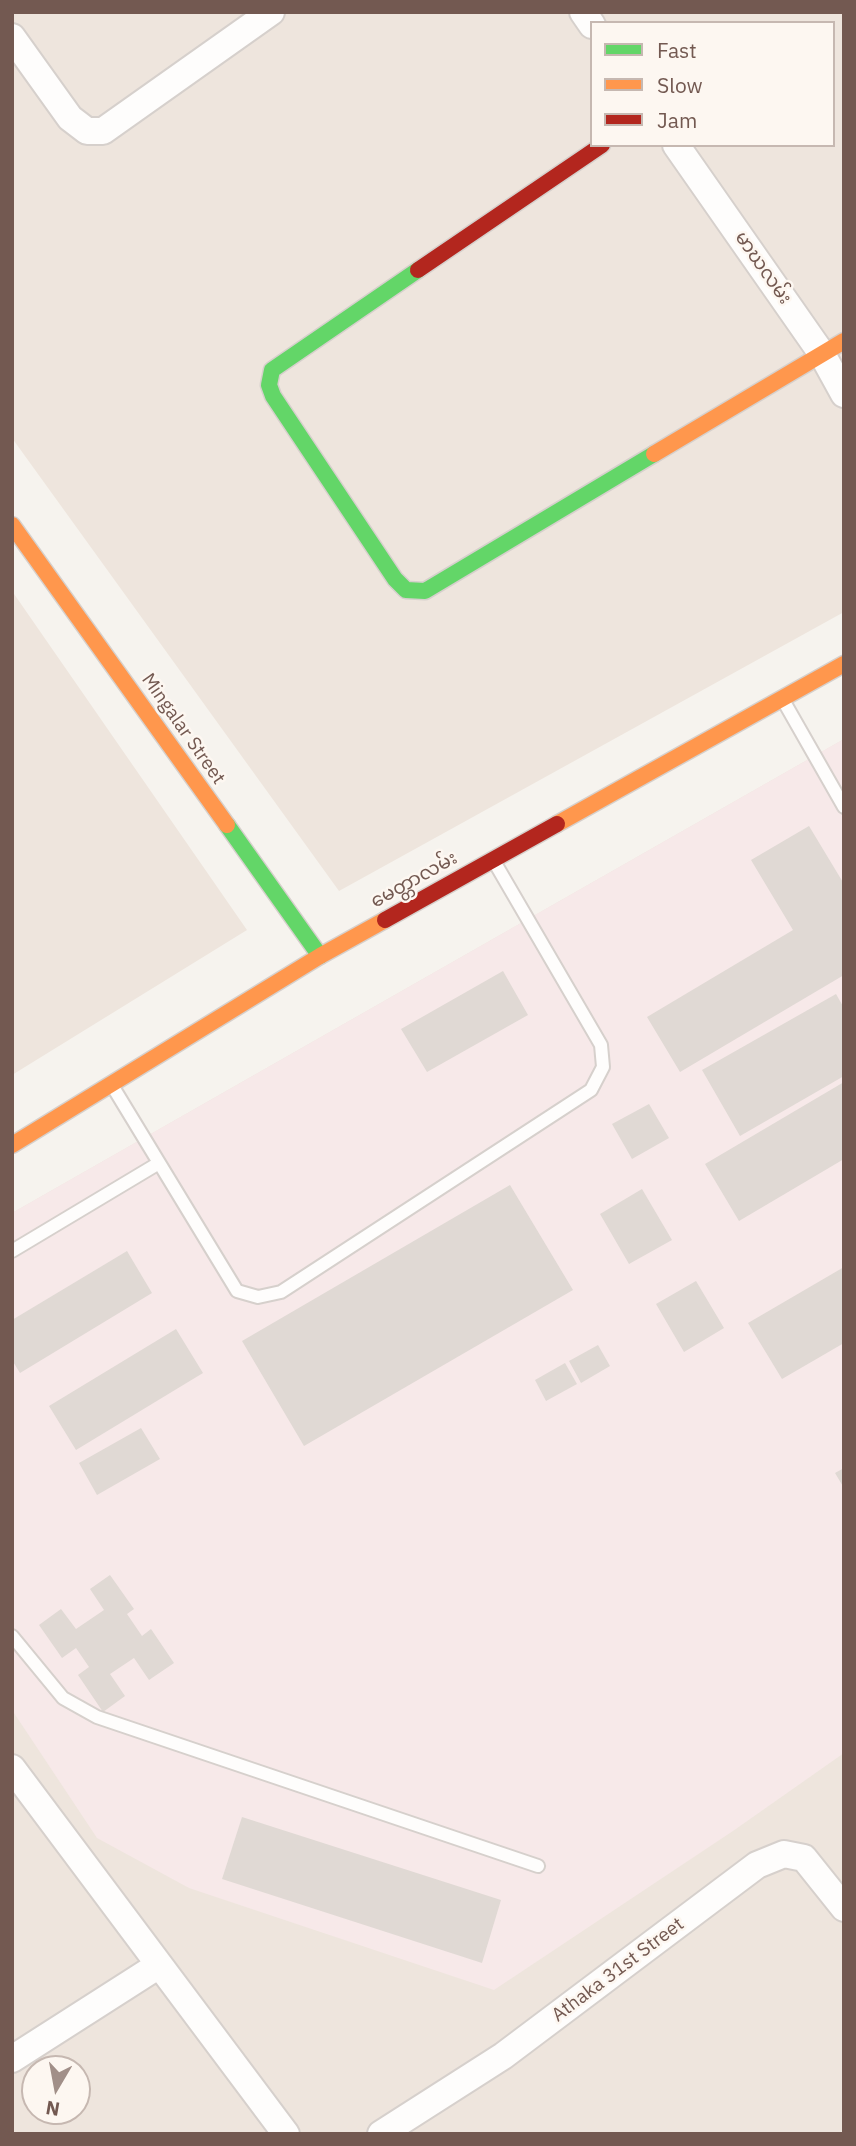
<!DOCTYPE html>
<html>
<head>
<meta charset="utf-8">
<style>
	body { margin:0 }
	#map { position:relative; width:856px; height:2146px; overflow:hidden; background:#f6f3ee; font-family:"IBM Plex Sans",sans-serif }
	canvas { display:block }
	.frame { position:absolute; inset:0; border:14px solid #735951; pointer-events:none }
	.legend { position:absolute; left:590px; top:21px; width:245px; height:126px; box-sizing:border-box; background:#fdf7f1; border:2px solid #c6b8b1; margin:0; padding:9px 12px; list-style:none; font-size:21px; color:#735951 }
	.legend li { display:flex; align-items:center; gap:14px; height:35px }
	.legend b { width:35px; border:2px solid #c6b8b1 }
	.north { position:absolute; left:21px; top:2055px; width:70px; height:70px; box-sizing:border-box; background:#fdf7f1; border:2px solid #c6b8b1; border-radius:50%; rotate:190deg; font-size:19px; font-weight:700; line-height:28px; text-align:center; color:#735951 }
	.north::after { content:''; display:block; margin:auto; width:24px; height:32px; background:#a18f88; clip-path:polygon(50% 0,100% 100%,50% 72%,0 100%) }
</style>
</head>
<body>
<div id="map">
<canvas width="856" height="2146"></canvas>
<div class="frame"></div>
<ul class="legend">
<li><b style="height:9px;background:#63d668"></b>Fast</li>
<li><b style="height:9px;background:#ff974d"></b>Slow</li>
<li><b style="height:9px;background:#b3261e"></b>Jam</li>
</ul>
<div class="north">N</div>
</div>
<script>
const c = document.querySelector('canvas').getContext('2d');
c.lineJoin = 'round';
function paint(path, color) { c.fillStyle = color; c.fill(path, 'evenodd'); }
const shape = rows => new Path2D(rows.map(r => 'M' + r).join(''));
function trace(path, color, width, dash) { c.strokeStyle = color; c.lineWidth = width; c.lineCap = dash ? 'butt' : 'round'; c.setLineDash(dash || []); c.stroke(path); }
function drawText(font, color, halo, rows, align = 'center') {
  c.font = font + ' "IBM Plex Sans","Noto Sans Myanmar",sans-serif'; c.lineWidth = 5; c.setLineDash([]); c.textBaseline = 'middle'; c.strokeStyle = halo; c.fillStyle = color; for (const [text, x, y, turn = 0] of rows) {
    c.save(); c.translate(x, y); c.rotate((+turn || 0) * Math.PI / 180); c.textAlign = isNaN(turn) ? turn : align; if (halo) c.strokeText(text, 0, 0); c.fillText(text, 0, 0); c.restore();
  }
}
const residential = shape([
	[12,12,844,12,844,612,339,891,12,438],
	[592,23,833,23,833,145,592,145],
	[12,591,247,930,12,1075],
	[844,739,844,2134,12,2134,12,1213],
	[35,2069,77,2069,77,2111,35,2111]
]);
const medical = shape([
	[844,739,844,1753,733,1831,494,1990,189,1888,97,1838,12,1710,12,1213]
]);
const building = shape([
	[809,826,844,884,844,975,680,1072,647,1017,793,930,751,860],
	[503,971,528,1015,427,1072,401,1029],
	[836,994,844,1008,844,1076,740,1136,702,1070],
	[844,1082,844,1159,739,1221,705,1164],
	[649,1104,669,1138,632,1159,612,1124],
	[510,1185,573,1290,304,1446,242,1341],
	[642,1189,672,1240,629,1264,600,1214],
	[127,1251,152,1293,20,1373,12,1360,12,1320],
	[844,1267,844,1343,782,1379,748,1323],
	[696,1281,724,1328,684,1352,656,1304],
	[176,1329,203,1373,76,1450,49,1406],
	[598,1345,610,1366,581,1383,569,1361],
	[565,1363,577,1384,546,1401,535,1380],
	[141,1428,160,1459,97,1495,79,1463],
	[844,1468,844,1488,835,1473],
	[110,1575,134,1609,127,1614,142,1636,151,1629,174,1663,149,1680,134,1658,110,1674,125,1696,103,1712,78,1675,89,1667,76,1648,62,1658,39,1625,61,1609,76,1629,104,1610,90,1589],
	[242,1817,501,1900,482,1963,222,1879]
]);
const lane = shape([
	[783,700,844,807],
	[113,1087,237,1291,258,1297,281,1292,591,1090,603,1067,601,1045,495,863],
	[12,1251,159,1163],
	[12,1636,63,1698,97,1717,538,1866]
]);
const street = shape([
	[583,12,592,25],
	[12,37,70,118,87,131,103,131,271,12],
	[676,145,822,354,844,394],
	[12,1768,286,2134],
	[12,2059,159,1965],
	[381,2134,503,2056,757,1865,784,1854,804,1858,844,1908]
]);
const fast = shape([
	[418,270,272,370,269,385,273,396,395,579,406,590,425,591,654,454],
	[227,825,320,956]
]);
const slow = shape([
	[654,454,844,341],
	[12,525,227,825],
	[557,824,844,664],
	[12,1145,320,956,385,920]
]);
const jam = shape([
	[418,270,602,145],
	[385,920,557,824]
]);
const streetNames = [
	["မာဃလမ်း",763,268,55],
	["Mingalar Street",183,729,55],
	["မေတ္တာလမ်း",414,880,-29],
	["Athaka 31st Street",618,1970,-37]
];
paint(residential, '#eee5dd');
paint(medical, '#f7e9e9');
paint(building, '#e0d9d4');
trace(lane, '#d6d0cc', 16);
trace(street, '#d6d0cc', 30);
trace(fast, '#d6d0cc', 19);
trace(slow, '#d6d0cc', 19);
trace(jam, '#d6d0cc', 19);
trace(lane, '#fefdfc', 12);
trace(street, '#fefdfc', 26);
trace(fast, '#63d668', 16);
trace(slow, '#ff974d', 16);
trace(jam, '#b3261e', 16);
drawText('19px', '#735951', '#fdf7f1', streetNames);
</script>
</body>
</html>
